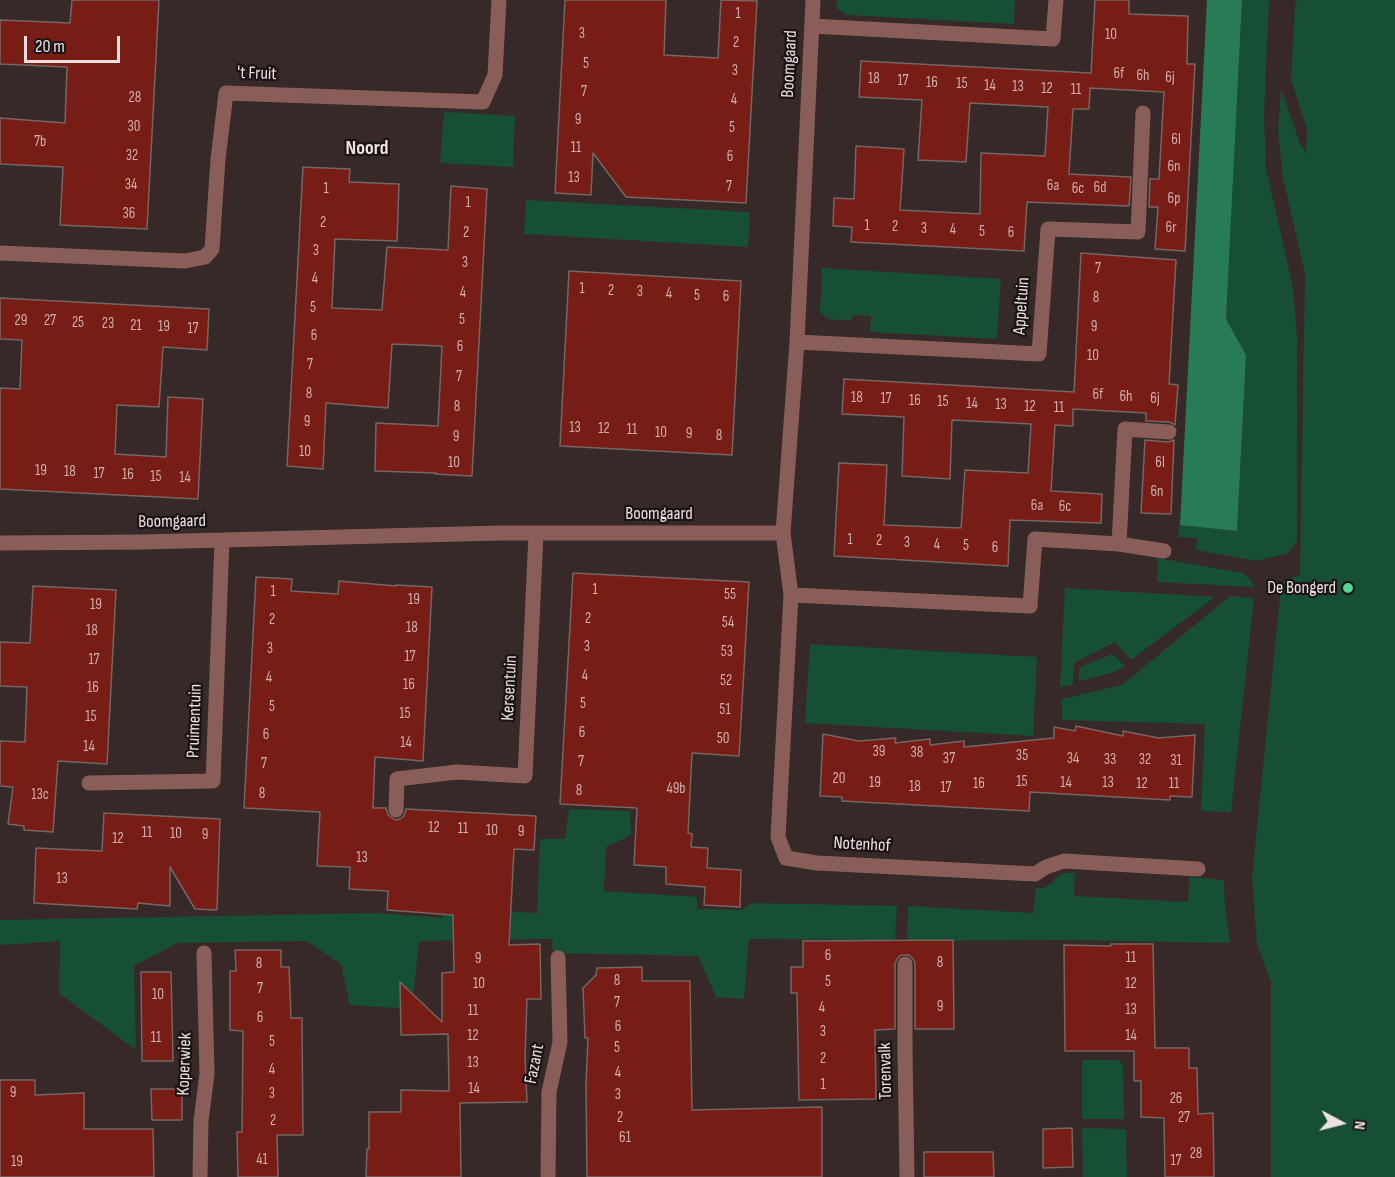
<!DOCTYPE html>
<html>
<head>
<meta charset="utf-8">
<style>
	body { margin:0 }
	#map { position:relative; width:1395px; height:1177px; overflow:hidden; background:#362927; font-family:"Sofia Sans Condensed",sans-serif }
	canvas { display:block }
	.north { position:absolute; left:1311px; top:1093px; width:60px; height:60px; -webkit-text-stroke:4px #191313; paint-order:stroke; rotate:97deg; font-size:16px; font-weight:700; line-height:24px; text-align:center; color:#ebe2e1 }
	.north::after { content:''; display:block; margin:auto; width:21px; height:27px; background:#ebe2e1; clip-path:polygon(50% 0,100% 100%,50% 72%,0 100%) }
	.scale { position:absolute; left:24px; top:36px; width:96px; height:27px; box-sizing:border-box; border:3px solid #ebe2e1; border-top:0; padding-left:8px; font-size:18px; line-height:21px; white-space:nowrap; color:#ebe2e1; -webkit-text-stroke:4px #191313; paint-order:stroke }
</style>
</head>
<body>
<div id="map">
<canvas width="1395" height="1177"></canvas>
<div class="north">N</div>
<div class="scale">20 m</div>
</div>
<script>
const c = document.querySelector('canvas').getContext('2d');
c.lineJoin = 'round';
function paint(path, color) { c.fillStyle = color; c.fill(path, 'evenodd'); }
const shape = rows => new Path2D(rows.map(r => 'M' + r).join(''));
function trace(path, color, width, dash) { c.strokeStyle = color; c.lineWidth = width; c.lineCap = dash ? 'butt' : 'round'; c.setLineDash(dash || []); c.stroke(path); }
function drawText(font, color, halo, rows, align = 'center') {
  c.font = font + ' "Sofia Sans Condensed",sans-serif'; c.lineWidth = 4.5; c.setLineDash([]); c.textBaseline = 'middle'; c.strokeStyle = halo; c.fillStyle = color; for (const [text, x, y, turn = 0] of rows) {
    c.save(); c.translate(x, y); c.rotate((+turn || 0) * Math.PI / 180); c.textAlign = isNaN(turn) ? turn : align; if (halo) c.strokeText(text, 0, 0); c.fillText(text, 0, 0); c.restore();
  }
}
const green = shape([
	[837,0,1015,0,1014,24,847,15,836,8],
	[1242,0,1269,0,1264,114,1266,169,1293,287,1297,338,1297,540,1288,553,1257,561,1196,550,1197,538,1178,537,1180,525,1237,531,1246,355,1226,319],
	[1297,0,1395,0,1395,1177,1271,1177,1271,982,1257,944,1252,878,1281,587,1284,581,1300,575,1305,274,1283,178,1278,131,1281,89,1300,143,1306,154,1307,129,1291,79,1295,4],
	[444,112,515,116,513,167,440,163],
	[526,200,750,212,748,247,524,234],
	[822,268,1001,279,997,339,870,332,871,316,852,315,852,321,828,319,820,312],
	[1158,558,1242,573,1250,579,1255,587,1157,582],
	[1065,588,1215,597,1131,660,1115,642,1074,663,1073,685,1060,687],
	[1230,596,1254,598,1231,812,1201,811,1205,724,1062,720,1062,699,1122,685],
	[810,644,1037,657,1033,736,805,723],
	[1112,654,1125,666,1114,672,1079,681,1079,670,1082,666],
	[569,809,630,811,631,835,606,847,604,891,697,897,697,909,742,910,753,903,897,906,895,940,749,939,744,999,716,997,698,956,553,953,552,939,419,941,412,1009,350,1005,341,964,307,941,178,943,134,966,136,1050,59,993,60,941,0,945,0,920,377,913,442,918,443,909,537,913,540,839,565,839],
	[1063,873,1075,873,1074,896,1188,902,1189,881,1190,877,1224,880,1225,907,1230,943,1059,940,907,941,908,906,1033,913,1036,888,1044,888,1053,882,1058,876],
	[1082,1060,1118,1060,1123,1065,1124,1119,1082,1119],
	[1082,1128,1126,1129,1127,1177,1083,1177]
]);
const water = shape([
	[1207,0,1242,0,1226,319,1246,355,1237,531,1180,525]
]);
const building = shape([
	[72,0,159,0,147,229,60,225,63,167,0,164,0,118,65,123,67,67,0,64,0,20,70,23,72,0],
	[565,0,666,0,664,55,718,58,721,0,757,1,746,203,626,197,593,153,591,195,555,193,565,0],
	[1095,0,1129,0,1129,14,1188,16,1187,64,1195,64,1185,251,1155,249,1158,207,1149,207,1150,179,1159,179,1164,92,1090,88,1089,109,1073,109,1069,174,1131,177,1129,206,1027,202,1024,251,851,242,852,227,833,226,834,198,854,199,856,146,904,149,900,210,980,214,981,153,1045,156,1048,107,970,103,966,162,918,160,922,100,859,97,861,61,1091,73,1095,0],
	[303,167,350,169,349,182,399,184,397,241,335,239,332,308,382,310,387,247,448,250,451,186,487,189,472,476,435,474,436,473,375,471,376,423,438,426,442,346,392,344,388,408,326,403,323,469,287,466,303,167],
	[1081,253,1176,260,1169,384,1178,385,1175,425,1170,422,1146,421,1146,413,1073,409,1073,426,1055,425,1051,491,1102,494,1101,523,1010,520,1008,566,834,556,839,463,887,465,884,525,961,528,965,470,1028,473,1031,424,952,420,950,479,902,476,904,417,842,414,844,379,1074,392,1081,253],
	[569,271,741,281,732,455,560,446,569,271],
	[0,298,209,309,207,350,163,347,159,407,117,405,115,454,166,457,168,397,203,399,198,499,0,489,0,388,20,389,22,340,0,339,0,298],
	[1145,440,1168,442,1174,440,1171,514,1141,513,1145,440],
	[573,573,749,582,739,756,692,753,688,833,692,834,691,847,708,848,707,868,741,870,740,907,704,905,705,887,666,884,666,867,634,865,637,808,560,804,573,573],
	[256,577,292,579,291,591,338,594,339,581,396,586,396,585,432,587,423,761,375,757,373,808,386,808,388,815,395,820,400,819,404,816,406,809,536,816,534,850,514,849,509,945,540,944,541,999,527,999,525,1056,527,1102,460,1103,461,1177,366,1177,367,1149,369,1149,369,1112,401,1112,401,1090,449,1091,448,1034,401,1035,400,982,442,1022,442,973,454,972,453,915,387,910,388,891,349,889,350,867,317,866,320,812,244,808,256,577],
	[33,586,116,590,107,764,58,761,53,832,24,830,24,826,8,824,13,787,0,786,0,741,25,742,27,687,0,686,0,642,30,643,33,586],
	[1076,726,1123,736,1123,731,1159,738,1195,735,1192,797,1170,796,1170,800,1030,792,1029,811,842,801,842,797,820,796,823,734,859,741,896,738,895,743,930,739,930,745,964,741,964,747,1054,738,1054,727,1075,731,1076,726],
	[104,813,220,819,217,910,195,909,170,867,170,906,138,903,137,909,34,903,36,848,102,851,104,813],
	[953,940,954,1029,915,1029,915,963,913,959,909,955,901,955,897,959,895,964,895,1029,875,1030,876,1099,799,1100,797,993,791,993,791,967,803,967,803,941,953,940],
	[1111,944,1153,944,1155,1048,1189,1048,1189,1068,1197,1068,1198,1114,1213,1113,1214,1177,1165,1177,1164,1118,1141,1117,1141,1081,1134,1081,1134,1051,1065,1051,1064,945,1111,946,1111,944],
	[235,950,281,950,281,967,289,967,291,1018,302,1018,303,1135,277,1135,278,1177,238,1177,237,1132,242,1132,243,1031,230,1030,230,971,236,971,235,950],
	[642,967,642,981,690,981,692,1110,822,1107,822,1177,587,1177,586,1084,588,1038,585,1038,583,988,596,975,597,968,642,967],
	[141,972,171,972,173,1061,142,1061,141,972],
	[0,1080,35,1080,35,1095,84,1093,84,1129,153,1129,154,1177,0,1177,0,1080],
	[151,1089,182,1089,182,1120,152,1120,151,1089],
	[1072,1128,1073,1167,1043,1168,1043,1129,1072,1128],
	[924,1152,993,1152,994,1177,924,1177,924,1152]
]);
const service = shape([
	[1119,544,1125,429,1169,432],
	[1030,606,1035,539,1119,544,1164,551],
	[396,810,397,779,457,772],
	[905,1049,905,964]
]);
const minor = shape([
	[812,26,1053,39,1056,0],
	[0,253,185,261,205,257,212,249,218,159,226,93,483,102,495,75,499,0],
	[797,342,1039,354,1048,229,1138,232,1143,113],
	[783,533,791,595,778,837,786,858,817,863,1035,874,1046,867,1064,861,1198,869],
	[0,543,143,542,500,533,783,533,797,342,813,0],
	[791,595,1030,606],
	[457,772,525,776,536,533],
	[89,783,213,781,222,540],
	[905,1049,907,1177],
	[200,1177,201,1121,207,1074,204,953],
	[548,1177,549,1092,560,1042,558,958]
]);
const markers = [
	[1348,588,6,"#53d396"]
];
const numberNames = [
	["1",738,14],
	["3",582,34],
	["10",1111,35],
	["2",736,43],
	["5",586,64],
	["3",735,71],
	["6f",1119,74],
	["6h",1143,76],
	["6j",1170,78],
	["18",874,79],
	["17",903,81],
	["16",932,83],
	["15",962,84],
	["14",990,86],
	["13",1018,87],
	["12",1047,89],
	["11",1076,90],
	["7",584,92],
	["28",135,98],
	["4",734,100],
	["9",578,120],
	["30",134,127],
	["5",732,128],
	["6l",1176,140],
	["7b",40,142],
	["11",576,148],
	["32",132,156],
	["6",730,157],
	["6n",1174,167],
	["13",574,178],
	["34",131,185],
	["6a",1053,186],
	["7",729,187],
	["6d",1100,188],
	["1",326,189],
	["6c",1078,189],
	["6p",1174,199],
	["1",468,203],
	["36",129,214],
	["2",323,223],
	["1",867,226],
	["2",895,227],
	["6r",1171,228],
	["3",924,229],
	["4",953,230],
	["5",982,232],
	["2",466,233],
	["6",1011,233],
	["3",316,251],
	["3",465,263],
	["7",1098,269],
	["4",315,279],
	["1",582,289],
	["2",611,291],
	["3",640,292],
	["4",463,293],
	["4",669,294],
	["5",697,296],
	["6",726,297],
	["8",1096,298],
	["5",313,308],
	["5",462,320],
	["29",21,321],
	["27",50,321],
	["25",78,323],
	["23",108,324],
	["21",136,326],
	["19",164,327],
	["9",1094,327],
	["17",193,329],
	["6",314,336],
	["6",460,347],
	["10",1093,356],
	["7",310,365],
	["7",459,377],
	["8",309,394],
	["6f",1098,395],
	["6h",1126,397],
	["18",857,398],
	["17",886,399],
	["6j",1155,399],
	["16",915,401],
	["15",943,402],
	["14",972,404],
	["13",1001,405],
	["8",457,407],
	["12",1030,407],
	["11",1059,408],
	["9",307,422],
	["13",575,428],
	["12",604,429],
	["11",632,430],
	["10",661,433],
	["9",689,434],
	["8",719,436],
	["9",456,437],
	["10",305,452],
	["10",454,463],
	["6l",1160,463],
	["19",41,471],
	["18",70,472],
	["17",99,474],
	["16",128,475],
	["15",156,477],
	["14",185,478],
	["6n",1157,492],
	["6a",1037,506],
	["6c",1065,507],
	["1",850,540],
	["2",879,541],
	["3",907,543],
	["4",937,545],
	["5",966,546],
	["6",995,548],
	["1",595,590],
	["1",273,592],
	["55",730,595],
	["19",414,600],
	["19",96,605],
	["2",588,619],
	["2",272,620],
	["54",728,623],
	["18",412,628],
	["18",92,631],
	["3",587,647],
	["3",270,649],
	["53",727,652],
	["17",410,657],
	["17",94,660],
	["4",585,676],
	["4",269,678],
	["52",726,681],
	["16",409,685],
	["16",93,688],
	["5",583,704],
	["5",272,707],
	["51",725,710],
	["15",405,714],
	["15",91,717],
	["6",582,733],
	["6",266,735],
	["50",723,739],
	["14",406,743],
	["14",89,747],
	["39",879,752],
	["38",917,753],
	["35",1022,756],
	["37",949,759],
	["34",1073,759],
	["33",1110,760],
	["32",1145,760],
	["31",1176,761],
	["7",581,762],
	["7",264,764],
	["20",839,779],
	["15",1022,782],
	["19",875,783],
	["14",1066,783],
	["13",1108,783],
	["16",979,784],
	["12",1142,784],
	["11",1174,784],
	["18",915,787],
	["17",946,788],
	["49b",676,789],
	["8",579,791],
	["8",262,794],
	["13c",40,795],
	["12",434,828],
	["11",463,829],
	["10",492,831],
	["9",521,832],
	["11",147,833],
	["10",176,834],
	["9",205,835],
	["12",118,839],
	["13",362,858],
	["13",62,879],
	["6",828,956],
	["11",1131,958],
	["9",478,959],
	["8",940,963],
	["8",259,964],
	["8",617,981],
	["5",828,982],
	["10",479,984],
	["12",1131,984],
	["7",260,989],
	["10",158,995],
	["7",617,1003],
	["9",940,1007],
	["4",822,1008],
	["13",1131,1010],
	["11",473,1011],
	["6",260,1018],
	["6",618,1027],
	["3",823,1032],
	["12",473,1036],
	["14",1131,1036],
	["11",156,1038],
	["5",272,1042],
	["5",617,1048],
	["2",823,1059],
	["13",473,1063],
	["4",272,1070],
	["4",618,1073],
	["1",823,1085],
	["14",474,1089],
	["9",13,1093],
	["3",272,1094],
	["3",618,1095],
	["26",1176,1099],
	["2",620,1118],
	["27",1184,1118],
	["2",273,1121],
	["61",625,1138],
	["28",1196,1154],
	["41",262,1160],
	["17",1176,1161],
	["19",17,1162]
];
const streetNames = [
	["Boomgaard",790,64,-87],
	["'t Fruit",257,74,2],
	["Appeltuin",1022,306,-86],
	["Boomgaard",659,514],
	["Boomgaard",172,522,-1],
	["Kersentuin",510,688,-87],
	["Pruimentuin",195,721,-88],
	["Notenhof",862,845,3],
	["Koperwiek",185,1064,-88],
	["Fazant",535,1064,-79],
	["Torenvalk",886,1071,-91]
];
const poiNames = [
	["De Bongerd",1336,588]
];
const neighbourhoodNames = [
	["Noord",367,149]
];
paint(green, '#174f35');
paint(water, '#277c55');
paint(building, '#781c16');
trace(building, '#756664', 1.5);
trace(service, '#895e58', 15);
trace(minor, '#895e58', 15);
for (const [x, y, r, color] of markers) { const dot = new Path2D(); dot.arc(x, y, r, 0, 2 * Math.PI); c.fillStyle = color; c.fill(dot); trace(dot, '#191313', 2); }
drawText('15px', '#ceb0ae', null, numberNames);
drawText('18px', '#ebe2e1', '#191313', streetNames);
drawText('18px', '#ebe2e1', '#191313', poiNames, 'right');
drawText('bold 20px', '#ebe2e1', '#191313', neighbourhoodNames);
</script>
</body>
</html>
